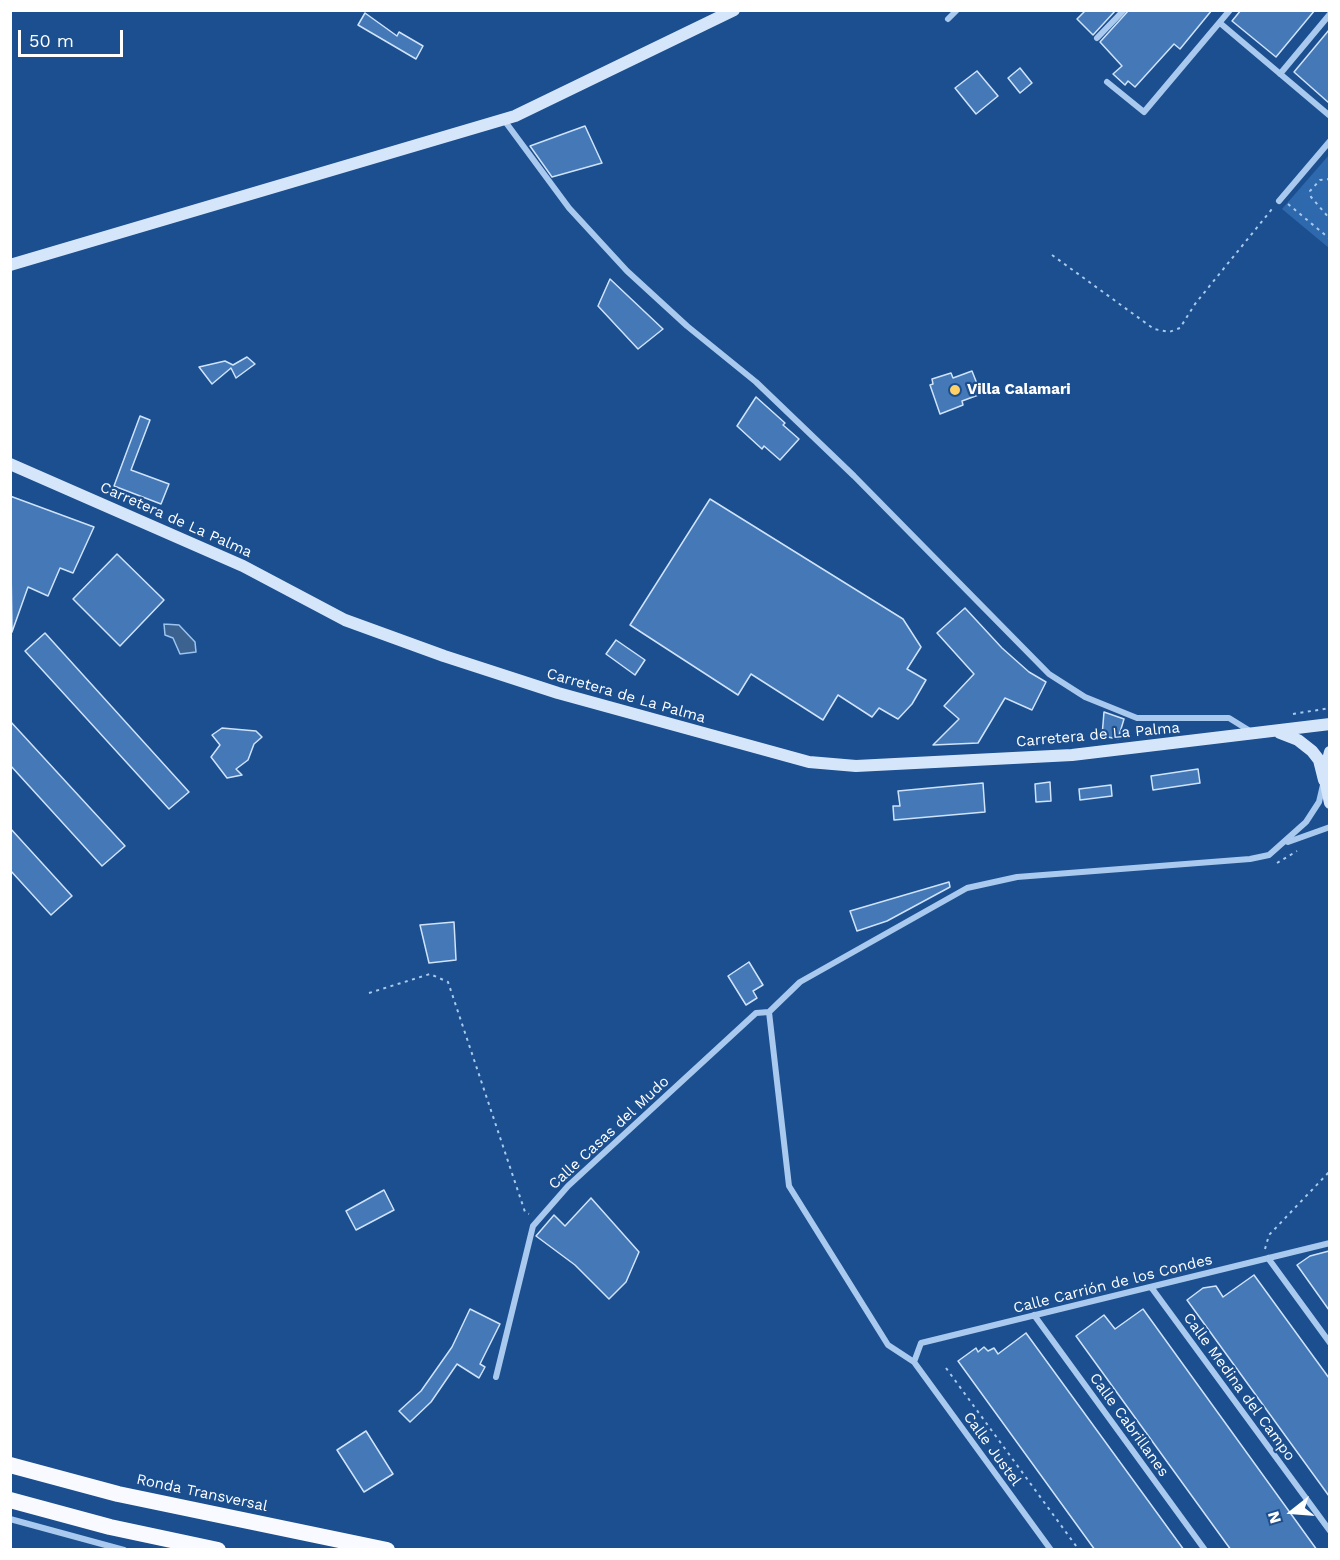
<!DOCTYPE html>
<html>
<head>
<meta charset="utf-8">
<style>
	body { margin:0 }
	#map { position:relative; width:1340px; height:1560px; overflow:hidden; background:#1b4f8f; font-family:"Work Sans",sans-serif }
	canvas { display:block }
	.frame { position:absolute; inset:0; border:12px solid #fff; pointer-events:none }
	.north { position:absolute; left:1262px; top:1482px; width:60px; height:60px; -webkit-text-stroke:4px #1b4f8f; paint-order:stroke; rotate:253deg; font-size:16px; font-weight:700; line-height:24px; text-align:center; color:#fff }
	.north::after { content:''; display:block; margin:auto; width:21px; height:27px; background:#fff; clip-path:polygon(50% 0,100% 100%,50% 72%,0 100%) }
	.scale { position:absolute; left:18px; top:30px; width:105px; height:27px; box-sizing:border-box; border:3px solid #fff; border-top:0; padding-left:8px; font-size:18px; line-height:21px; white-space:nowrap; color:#fff; -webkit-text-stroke:4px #1b4f8f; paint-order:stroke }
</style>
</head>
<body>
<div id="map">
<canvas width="1340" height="1560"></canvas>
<div class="frame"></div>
<div class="north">N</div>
<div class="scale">50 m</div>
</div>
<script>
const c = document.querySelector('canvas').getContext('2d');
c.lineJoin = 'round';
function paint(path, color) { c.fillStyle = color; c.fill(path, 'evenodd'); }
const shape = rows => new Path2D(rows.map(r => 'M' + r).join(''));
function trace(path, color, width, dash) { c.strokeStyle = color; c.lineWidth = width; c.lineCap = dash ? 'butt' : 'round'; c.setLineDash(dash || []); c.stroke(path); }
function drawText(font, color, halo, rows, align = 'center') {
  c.font = font + ' "Work Sans",sans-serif'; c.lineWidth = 4.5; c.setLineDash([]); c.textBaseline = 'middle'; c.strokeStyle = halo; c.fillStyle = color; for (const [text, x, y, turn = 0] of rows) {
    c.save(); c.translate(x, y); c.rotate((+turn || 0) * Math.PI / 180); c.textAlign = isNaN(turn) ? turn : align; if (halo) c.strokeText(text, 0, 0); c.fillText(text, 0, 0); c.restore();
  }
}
const green = shape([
	[1329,155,1329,248,1282,209]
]);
const water = shape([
	[164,624,179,625,195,642,196,652,180,654,173,638,165,635,164,624]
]);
const building = shape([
	[1086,10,1116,10,1093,35,1077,19,1086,10],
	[1129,10,1212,10,1180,49,1174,44,1135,87,1128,81,1125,85,1113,74,1122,66,1100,42,1129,10],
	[1241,10,1315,10,1276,57,1232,21,1241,10],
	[365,13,397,36,399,32,423,46,416,59,358,25,365,13],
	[1329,30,1329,103,1294,72,1329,30],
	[1020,68,1032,83,1020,93,1008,78,1020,68],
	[977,71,998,96,976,114,955,88,977,71],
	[585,126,602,163,552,177,530,146,585,126],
	[610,279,663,329,638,349,598,306,610,279],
	[247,357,255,364,236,378,231,368,212,384,199,367,225,361,233,365,247,357],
	[972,371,981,394,962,401,963,405,940,414,930,385,933,384,932,379,951,373,953,378,972,371],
	[756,397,785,423,783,425,799,439,780,460,764,446,762,449,737,426,756,397],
	[140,416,150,420,131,470,169,484,161,504,114,486,140,416],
	[10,496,94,527,73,573,60,568,48,596,28,587,12,632,10,496],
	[710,499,903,619,921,647,907,669,926,680,912,704,898,719,879,708,872,717,838,695,823,720,751,674,738,695,630,625,710,499],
	[117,554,164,600,120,646,73,599,117,554],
	[965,608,1002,648,1029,672,1046,682,1032,710,1005,698,978,743,933,745,959,719,944,706,974,674,937,633,965,608],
	[45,633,189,792,169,809,25,651,45,633],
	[616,640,645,660,635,675,606,654,616,640],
	[1104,712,1124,719,1118,739,1102,736,1104,712],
	[10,721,125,846,102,866,10,765,10,721],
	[222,728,256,731,262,737,254,744,248,760,236,769,242,775,227,778,211,757,220,745,212,735,222,728],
	[1198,769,1200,783,1153,790,1151,776,1198,769],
	[1050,782,1051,801,1036,802,1035,784,1050,782],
	[983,783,985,812,894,820,893,806,900,806,898,791,983,783],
	[1111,785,1112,796,1080,800,1079,789,1111,785],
	[10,828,72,896,51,915,10,870,10,828],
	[949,882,950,887,887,921,857,931,850,911,949,882],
	[454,922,456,960,429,963,420,925,454,922],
	[749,962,763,985,753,991,757,998,746,1005,728,976,749,962],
	[384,1190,394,1210,356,1230,346,1211,384,1190],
	[591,1198,639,1252,626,1282,609,1299,575,1265,536,1236,554,1215,565,1226,591,1198],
	[1329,1251,1329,1310,1297,1265,1310,1256,1329,1251],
	[1254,1275,1329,1378,1329,1496,1187,1300,1203,1288,1216,1286,1223,1297,1254,1275],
	[470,1309,500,1324,480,1364,485,1367,479,1378,457,1364,431,1402,410,1422,399,1411,421,1391,452,1347,470,1309],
	[1143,1309,1317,1550,1231,1550,1076,1336,1104,1315,1115,1329,1143,1309],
	[1026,1333,1184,1550,1095,1550,958,1361,976,1348,978,1352,984,1347,988,1351,994,1348,998,1354,1026,1333],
	[366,1431,393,1474,364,1492,337,1450,366,1431]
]);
const path = shape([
	[1330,179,1320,180,1310,191,1311,197,1330,219],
	[1288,204,1330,239],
	[1052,255,1154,329,1169,332,1180,328,1195,304,1272,209],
	[1293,714,1330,708],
	[1277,863,1297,851],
	[369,993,430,974,448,982,525,1212,529,1214],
	[1265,1249,1269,1235,1330,1171],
	[946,1368,1079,1550]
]);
const minor = shape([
	[948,19,957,10],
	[1220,23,1330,116],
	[1097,38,1124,10],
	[1280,74,1330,14],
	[1107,82,1144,112,1230,10],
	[504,120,569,208,627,271,687,326,756,382,854,476,1049,674,1085,697,1137,718,1229,718,1250,731],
	[1279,201,1330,141],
	[1288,842,1330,827],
	[1268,1258,1330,1343],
	[1151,1287,1330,1531],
	[1034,1315,1205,1550],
	[914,1362,921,1343,1330,1243],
	[496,1377,533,1226,568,1186,756,1013,769,1012],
	[10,1519,124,1550],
	[1051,1550,914,1362,888,1345,789,1186,769,1012,800,982,967,888,1017,877,1250,859,1269,855,1306,822,1319,802,1323,785]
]);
const secondary = shape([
	[10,265,515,116,734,10],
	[10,464,243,566,345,620,444,656,558,693,809,762,856,766,1072,755,1330,724],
	[1280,733,1298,740,1312,751,1319,760,1324,780],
	[1330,752,1324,775,1330,803]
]);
const trunk = shape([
	[10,1465,118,1494,387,1550],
	[10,1500,110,1527,218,1550]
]);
const markers = [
	[955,390,6,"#ffd166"]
];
const poiNames = [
	["Villa Calamari",967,390]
];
const streetNames = [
	["Carretera de La Palma",176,520,24],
	["Carretera de La Palma",626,696,16],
	["Carretera de La Palma",1098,735,-5],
	["Calle Casas del Mudo",609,1133,-43],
	["Calle Carrión de los Condes",1113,1284,-14],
	["Calle Medina del Campo",1239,1387,54],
	["Calle Cabrillanes",1129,1425,54],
	["Calle Justel",992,1449,54],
	["Ronda Transversal",202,1493,12]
];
paint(green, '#2e69ad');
paint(water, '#3c6290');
trace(water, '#9cc4f0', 1.5);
paint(building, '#4478b7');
trace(building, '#cfe3fa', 1.5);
trace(path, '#a9c9ee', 2, [3, 4.5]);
trace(minor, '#a9c9ee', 6);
trace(secondary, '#d6e6fa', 12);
trace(trunk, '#f8faff', 16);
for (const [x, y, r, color] of markers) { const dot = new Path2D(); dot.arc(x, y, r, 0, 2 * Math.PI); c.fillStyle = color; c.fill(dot); trace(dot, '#1b4f8f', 2); }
drawText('bold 15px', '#fff', '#1b4f8f', poiNames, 'left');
drawText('15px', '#fff', '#1b4f8f', streetNames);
</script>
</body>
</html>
